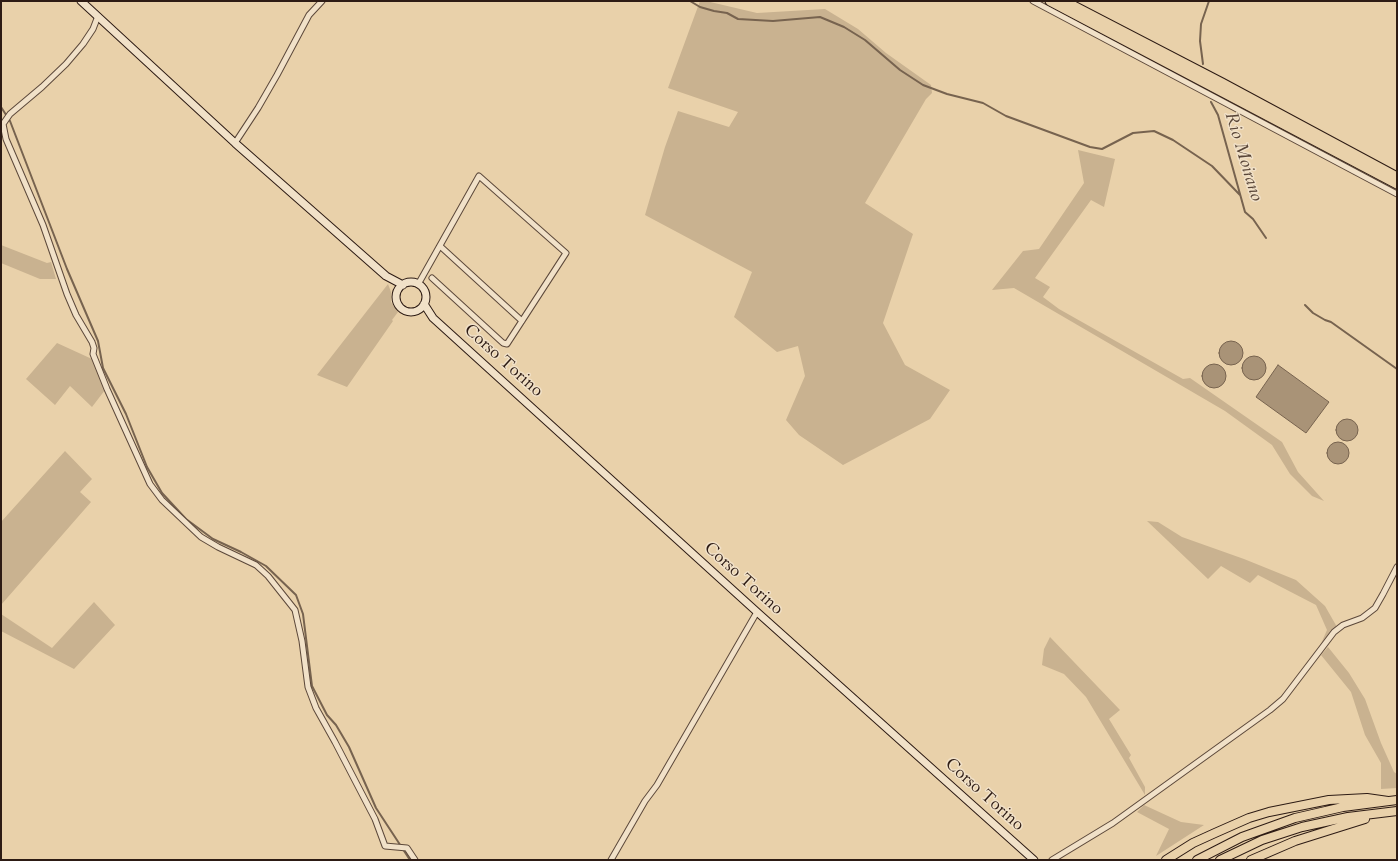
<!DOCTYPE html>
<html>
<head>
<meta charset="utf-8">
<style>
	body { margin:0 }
	#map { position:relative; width:1398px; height:861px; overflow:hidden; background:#e9d1aa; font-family:Cardo,serif }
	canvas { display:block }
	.frame { position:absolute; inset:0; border:2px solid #2d1b14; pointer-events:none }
</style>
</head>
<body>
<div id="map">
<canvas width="1398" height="861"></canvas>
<div class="frame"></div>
</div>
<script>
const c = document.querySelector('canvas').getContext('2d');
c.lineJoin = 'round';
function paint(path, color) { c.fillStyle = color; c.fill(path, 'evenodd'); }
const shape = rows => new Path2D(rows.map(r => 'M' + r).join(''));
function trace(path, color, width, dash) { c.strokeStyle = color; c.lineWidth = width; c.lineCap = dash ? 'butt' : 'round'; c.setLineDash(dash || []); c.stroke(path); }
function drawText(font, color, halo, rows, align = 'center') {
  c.font = font + ' Cardo,serif'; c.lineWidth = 3; c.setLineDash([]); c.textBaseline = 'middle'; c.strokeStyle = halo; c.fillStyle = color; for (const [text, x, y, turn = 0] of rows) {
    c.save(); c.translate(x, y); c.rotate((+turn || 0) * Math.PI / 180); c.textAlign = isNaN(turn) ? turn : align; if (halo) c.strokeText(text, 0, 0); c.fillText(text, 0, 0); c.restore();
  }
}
const green = shape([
	[700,1,706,1,757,13,825,9,858,29,886,53,931,85,932,93,926,99,865,203,913,234,883,323,905,365,950,390,930,419,843,465,799,435,786,420,805,376,798,346,777,352,734,317,752,272,645,215,665,147,678,111,729,127,738,112,668,88],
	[1078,150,1115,159,1104,207,1091,200,1035,278,1050,287,1043,297,1059,309,1183,379,1190,378,1282,442,1298,472,1324,501,1312,496,1290,474,1272,445,1225,411,1014,288,992,290,1023,251,1039,249,1084,183],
	[1,245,47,263,51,262,56,279,40,279,1,263],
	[388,284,391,292,391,302,398,312,392,320,393,321,347,387,317,375],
	[57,343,92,359,105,390,92,407,70,386,55,405,26,379],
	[65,451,92,479,80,492,91,502,1,605,1,522],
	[1147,521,1158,522,1182,537,1244,559,1296,580,1325,606,1337,627,1320,646,1327,630,1316,605,1258,575,1250,583,1221,566,1208,579],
	[94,602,115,625,74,669,1,631,1,614,52,648],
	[1050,637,1120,710,1109,719,1131,755,1129,758,1145,787,1145,795,1086,697,1064,674,1042,665,1044,649],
	[1328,647,1349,673,1365,699,1381,743,1394,772,1397,774,1397,788,1381,789,1381,763,1365,735,1351,692,1321,655],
	[1144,805,1181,822,1204,825,1156,856,1169,829,1137,812]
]);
const water = shape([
	'1219 353a12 12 0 1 1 24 0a12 12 0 1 1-24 0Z',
	'1242 368a12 12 0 1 1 24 0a12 12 0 1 1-24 0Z',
	'1202 376a12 12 0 1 1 24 0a12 12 0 1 1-24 0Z',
	[1278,365,1329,402,1306,433,1256,397,1278,365],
	'1336 430a11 11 0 1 1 22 0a11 11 0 1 1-22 0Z',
	'1327 453a11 11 0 1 1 22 0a11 11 0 1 1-22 0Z'
]);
const stream = shape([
	[690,1,700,7,714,11,727,13,738,19,773,21,820,17,844,27,865,40,900,70,923,85,947,94,983,103,1006,116,1090,147,1102,149,1133,133,1154,131,1173,140,1212,166,1240,195],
	[1203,64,1200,41,1201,24,1209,1],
	[1211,102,1218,115,1245,212,1253,219,1266,238],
	[1,107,10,121,67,269,98,341,103,368,126,414,147,467,162,493,186,519,213,539,241,552,266,566,296,595,303,614,312,686,327,715,336,725,349,747,376,808,410,860],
	[1305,305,1313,313,1325,320,1331,322,1397,369]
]);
const street = shape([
	[1033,1,1397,194],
	[98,16,93,29,83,44,66,64,42,87,10,114,3,124,6,139,43,225,67,294,76,315,92,342,94,348,93,354,107,389,150,484,162,500,201,537,218,547,256,565,268,576,295,610,302,641,308,687,316,708,335,742,375,819,385,846,407,848,415,860],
	[235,143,258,108,277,75,309,15,322,1],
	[440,246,522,321],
	[417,284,420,281,479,176,566,253,507,344,503,343,432,278],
	[611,860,645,801,657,785,757,612],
	[1052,860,1113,823,1270,710,1283,699,1334,632,1343,625,1362,618,1375,608,1383,594,1397,567]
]);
const secondary = shape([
	[81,1,235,143,386,276,403,285],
	'396 297a15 15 0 1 1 30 0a15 15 0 1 1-30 0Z',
	[424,304,433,318,757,612,1034,860]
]);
const primary = shape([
	[1166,860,1193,843,1215,833,1249,818,1269,812,1329,800,1367,798,1388,801],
	[1197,860,1242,837,1295,818,1343,807,1397,800],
	[1220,860,1262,840,1302,827,1348,817,1397,811],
	[1251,860,1295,841,1365,819]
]);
const highway = shape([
	[1050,1,1397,184],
	[1064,1,1222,83,1397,177]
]);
const streetNames = [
	["Corso Torino",503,361,42],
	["Corso Torino",743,579,42],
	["Corso Torino",984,795,42]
];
const waterNames = [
	["Rio Moirano",1243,157,73]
];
paint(green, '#c9b290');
paint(water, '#a99377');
trace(water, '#77634f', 1);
trace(stream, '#77634f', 2);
trace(street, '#5c483a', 7);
trace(secondary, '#2d1b14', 9);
trace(primary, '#2d1b14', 10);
trace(highway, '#2d1b14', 11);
trace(street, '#f1e1c8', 5);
trace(secondary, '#f1e1c8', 7);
trace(primary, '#e9d1aa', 8);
trace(highway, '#e9d1aa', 9);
drawText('17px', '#2d1b14', '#f1e1c8', streetNames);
drawText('italic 18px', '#584537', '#f1e1c8', waterNames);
</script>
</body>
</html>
